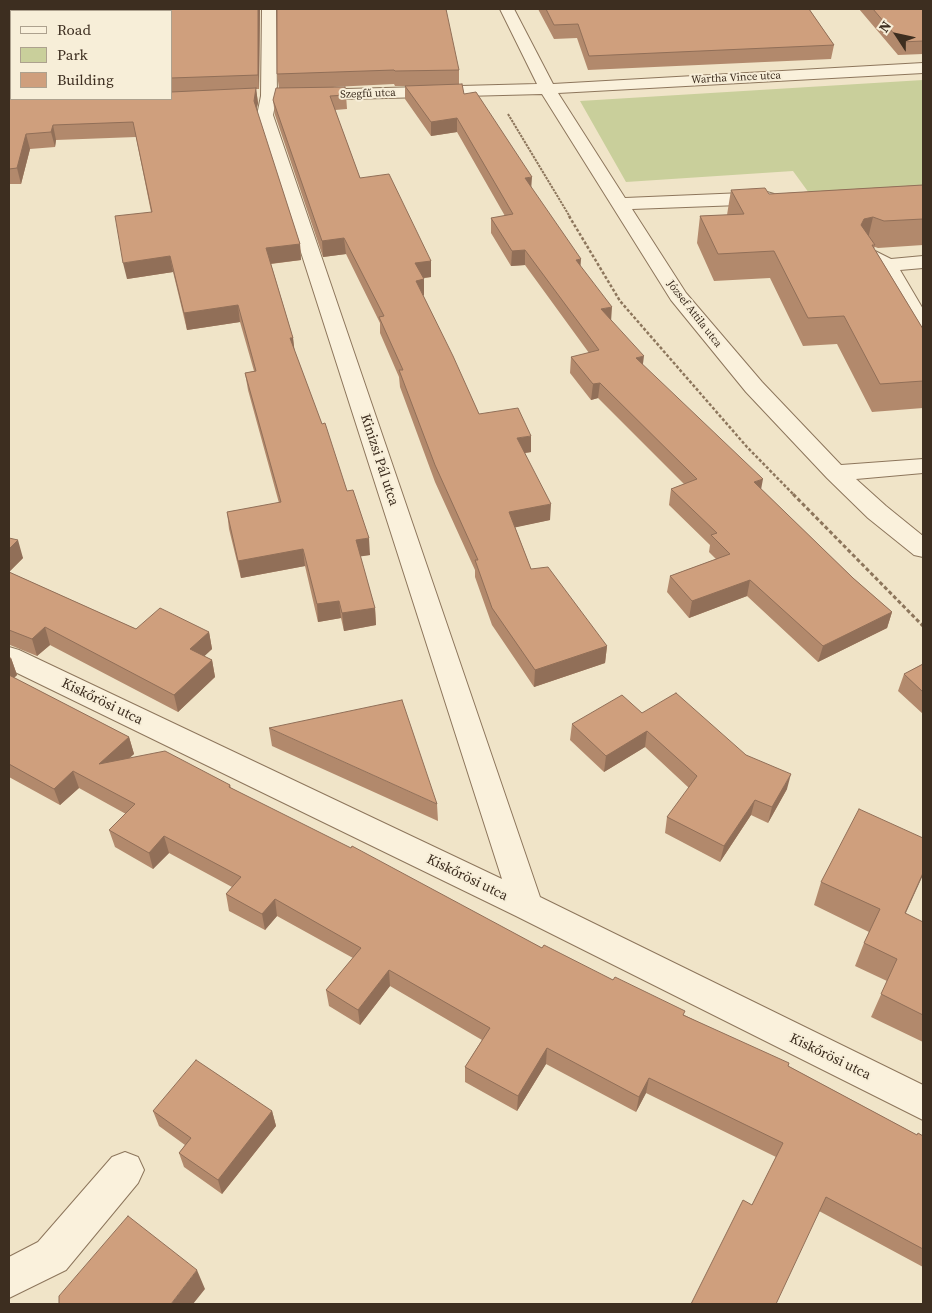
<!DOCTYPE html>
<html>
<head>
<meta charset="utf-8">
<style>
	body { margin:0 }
	#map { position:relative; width:932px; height:1313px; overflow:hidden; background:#f0e4c8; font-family:"Source Serif 4",serif }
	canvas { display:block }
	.frame { position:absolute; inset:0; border:10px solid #3d2e20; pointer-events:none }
	.legend { position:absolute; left:10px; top:10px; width:162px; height:90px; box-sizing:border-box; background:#f7eed8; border:1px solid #ada18e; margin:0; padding:6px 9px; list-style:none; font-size:15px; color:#3d2e20 }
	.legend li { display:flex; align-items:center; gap:10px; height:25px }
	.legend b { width:25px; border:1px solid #ada18e }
	.north { position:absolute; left:872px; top:10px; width:50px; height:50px; -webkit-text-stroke:4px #f7eed8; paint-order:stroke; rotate:305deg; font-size:14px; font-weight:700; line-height:20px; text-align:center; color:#3d2e20 }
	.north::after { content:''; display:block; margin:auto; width:18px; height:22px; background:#3d2e20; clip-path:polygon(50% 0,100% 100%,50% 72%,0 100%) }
</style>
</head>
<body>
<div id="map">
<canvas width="932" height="1313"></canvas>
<div class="frame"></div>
<ul class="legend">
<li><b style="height:6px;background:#faf1dc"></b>Road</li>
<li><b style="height:14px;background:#c9cf9b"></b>Park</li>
<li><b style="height:14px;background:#cf9f7d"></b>Building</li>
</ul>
<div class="north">N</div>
</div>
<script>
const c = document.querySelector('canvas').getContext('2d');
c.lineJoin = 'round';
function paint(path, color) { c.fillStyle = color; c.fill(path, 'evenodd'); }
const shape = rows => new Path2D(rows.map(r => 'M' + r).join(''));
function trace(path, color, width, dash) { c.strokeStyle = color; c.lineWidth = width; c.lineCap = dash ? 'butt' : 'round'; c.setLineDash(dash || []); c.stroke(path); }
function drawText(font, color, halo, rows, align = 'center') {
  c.font = font + ' "Source Serif 4",serif'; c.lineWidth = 4; c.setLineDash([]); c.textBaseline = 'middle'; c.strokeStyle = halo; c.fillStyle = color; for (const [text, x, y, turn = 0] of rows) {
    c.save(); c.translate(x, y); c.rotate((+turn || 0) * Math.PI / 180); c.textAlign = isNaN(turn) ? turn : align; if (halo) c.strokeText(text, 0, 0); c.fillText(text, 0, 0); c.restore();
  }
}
const green = shape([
	[923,80,923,185,809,193,793,171,626,182,580,101]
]);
const pathFar2 = shape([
	[508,114,570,217]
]);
const pathFar1 = shape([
	[569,216,620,301,747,447,794,495]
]);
const path = shape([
	[793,494,923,626]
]);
const minor = shape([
	[262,9,276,9,277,96,273,115,540,897,923,1085,923,1120,516,916,9,669,9,647,19,650,502,879,257,115,261,96,262,9],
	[500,9,514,9,553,84,923,63,923,73,558,93,625,198,767,192,774,194,776,198,774,202,767,204,632,209,686,293,762,382,841,465,923,459,923,473,856,479,886,506,923,536,923,557,914,555,868,518,827,478,746,392,671,300,542,94,308,100,302,99,300,95,302,91,308,90,537,84,500,9],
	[875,251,891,259,923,256,923,268,900,270,923,309,923,332,916,330,879,269,865,257,868,253,875,251],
	[125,1152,138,1157,144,1170,138,1183,66,1270,9,1298,9,1257,38,1242,112,1157,125,1152]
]);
const wall = shape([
	[9,9,11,11,11,99,171,99,171,11,260,9,259,89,256,89,258,103,256,110,300,244,301,260,271,264,293,338,294,349,370,555,360,556,375,608,376,625,344,631,341,618,318,622,305,566,241,578,229,529,227,512,279,503,248,390,245,373,254,371,240,322,187,330,173,272,127,279,151,212,136,137,56,140,55,147,30,149,21,184,9,184],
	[277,9,459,70,459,84,464,94,531,187,580,266,611,320,643,365,761,489,853,578,892,612,887,628,818,662,747,596,689,618,667,592,670,576,716,559,709,552,710,545,669,505,671,489,684,484,598,398,591,400,570,373,571,357,589,353,525,265,511,266,491,233,491,218,505,216,457,132,431,136,405,99,405,86,395,86,394,84,333,87,346,95,347,109,335,110,360,178,431,261,431,277,423,278,424,295,423,296,479,414,531,452,525,453,550,520,515,527,531,569,607,646,605,663,534,687,492,625,475,577,475,570,435,482,400,387,399,377,380,333,380,323,346,254,323,257,275,115,273,100,279,88,277,74],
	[538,9,809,9,834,45,831,59,588,70,577,38,554,39],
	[859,9,923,9,923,54,898,55],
	[923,185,923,245,878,248,875,247,874,248,923,329,923,408,872,412,837,344,803,346,770,278,714,281,697,243,700,216,727,215,731,190,769,194],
	[9,538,23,558,9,572,136,629,209,632,212,649,204,656,212,660,215,677,178,712,50,645,37,656,10,645,9,646],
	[9,656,11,658,17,675,14,678,129,737,134,754,129,758,230,785,231,788,542,948,613,980,788,1066,917,1135,923,1136,923,1267,819,1211,752,1205,776,1157,646,1093,636,1112,546,1064,517,1111,465,1082,465,1067,482,1040,390,986,360,1025,329,1006,326,990,353,958,277,916,265,930,229,911,226,894,232,887,169,853,153,869,115,847,109,830,126,814,79,788,60,805,9,777],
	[923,664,923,714,898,691,904,674],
	[642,713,746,755,787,789,768,823,751,815,720,862,665,833,667,817,689,788,645,747,604,772,570,740,572,724],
	[269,728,437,804,438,821,272,746],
	[821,882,906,914,923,922,923,1042,871,1017,887,981,855,966,864,943,869,932,814,905],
	[153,1111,272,1111,276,1126,222,1194,184,1167,179,1153,185,1145,159,1126]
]);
const shadedWall = shape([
	[81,9,88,9,87,11,81,11],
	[258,9,260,9,259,89,258,75],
	[256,88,258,103,255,116,254,101],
	[457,118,457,132,431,136,431,122],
	[53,125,56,140,55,147,51,132],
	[26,134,30,149,21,184,17,168],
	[532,177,531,191,525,178],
	[873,217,867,243,861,225,864,219],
	[344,238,346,254,323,257,322,241],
	[300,244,301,260,268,264,266,248],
	[525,250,525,265,511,266,512,251],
	[170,256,173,272,127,279,123,263],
	[581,259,580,274,576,260],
	[431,261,431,277,416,279,415,263],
	[424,279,424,295,416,297,416,281],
	[238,305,240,322,187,330,184,313],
	[612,307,611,322,601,309],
	[290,338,293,338,295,354],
	[644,356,642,371,636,358],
	[600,383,598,398,591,400,593,384],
	[531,436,531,452,517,454,517,438],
	[763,479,760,495,754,482],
	[551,504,550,520,508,529,509,512],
	[369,538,370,555,357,557,356,540],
	[18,540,23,558,9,572,9,549],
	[303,549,305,566,241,578,238,561],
	[750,580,747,596,689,618,692,601],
	[339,601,341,618,318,622,317,604],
	[375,608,376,625,344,631,342,613],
	[892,612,887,628,818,662,823,646],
	[45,627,50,645,37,656,32,639],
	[209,632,212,649,194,666,190,649],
	[607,646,605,663,534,687,535,670],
	[11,658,17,675,9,682,9,660],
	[212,660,215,677,178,712,174,695],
	[647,731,645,747,604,772,606,756],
	[129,737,134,754,104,781,99,764],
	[73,771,79,788,60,805,54,789],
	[791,774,787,789,768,823,772,807],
	[755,800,751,815,720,862,724,846],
	[164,836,169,853,153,869,149,853],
	[923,873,923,875,895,937,905,913],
	[275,899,277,916,265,930,262,914],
	[389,970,390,986,360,1025,358,1010],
	[547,1048,546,1064,517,1111,518,1096],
	[649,1078,646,1093,636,1112,639,1097],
	[272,1111,276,1126,222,1194,218,1180],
	[197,1270,205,1289,193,1304,171,1304]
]);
const building = shape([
	[9,9,81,9,81,11,11,11,11,85,9,85,9,9],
	[150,9,258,9,258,75,171,78,171,11,150,11,150,9],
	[277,9,446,9,459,70,395,71,394,70,277,74,277,9],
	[546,9,809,9,834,45,589,56,578,24,554,25,546,9],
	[873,9,923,9,923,41,901,42,873,9],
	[462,84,464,94,476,92,532,177,525,178,581,259,576,260,612,307,601,309,644,356,636,358,763,479,754,482,853,578,892,612,823,646,750,580,692,601,670,576,730,554,711,535,717,533,671,489,697,479,600,383,593,384,571,357,599,350,525,250,512,251,491,218,513,214,457,118,431,122,405,86,462,84],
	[345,87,346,95,330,96,360,178,389,174,431,261,415,263,424,279,416,281,453,356,479,414,518,408,531,436,517,438,551,504,509,512,531,569,548,567,607,646,535,670,492,608,475,560,478,560,435,465,399,370,403,370,379,317,384,316,344,238,322,241,273,100,276,88,345,87],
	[256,88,254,101,300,244,266,248,293,338,290,338,322,424,325,423,347,491,353,490,369,538,356,540,375,608,342,613,339,601,317,604,303,549,238,561,227,512,281,502,245,373,256,371,238,305,184,313,170,256,123,263,115,216,152,212,133,122,53,125,51,132,26,134,17,168,9,169,9,99,171,99,171,92,256,88],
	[923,185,923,219,884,221,873,217,864,219,861,225,875,245,872,245,923,329,923,381,880,384,844,316,808,318,774,251,718,254,700,216,744,214,731,190,765,188,769,194,923,185],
	[9,538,18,540,9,549,9,538],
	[9,572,136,629,160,608,209,632,190,649,212,660,174,695,45,627,32,639,9,630,9,572],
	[923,664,923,692,904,674,923,664],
	[9,675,129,737,99,764,165,751,230,785,229,787,351,848,352,846,542,948,544,945,613,980,615,977,685,1011,683,1015,789,1063,788,1066,917,1135,918,1133,923,1136,923,1249,826,1197,776,1304,691,1304,743,1200,752,1205,783,1143,649,1078,639,1097,547,1048,518,1096,465,1067,490,1028,389,970,358,1010,326,990,361,948,275,899,262,914,226,894,241,877,164,836,149,853,109,830,135,804,73,771,54,789,9,764,9,675],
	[676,693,746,755,791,774,772,807,755,800,724,846,667,817,697,776,647,731,606,756,572,724,622,695,642,713,676,693],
	[402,700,437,804,269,728,402,700],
	[859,809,923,838,923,873,905,913,923,922,923,1015,881,994,897,959,864,943,880,909,821,882,859,809],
	[196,1060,272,1111,218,1180,179,1153,191,1138,153,1111,196,1060],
	[128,1216,197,1270,171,1304,59,1304,59,1296,128,1216]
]);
const farStreetnames = [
	["Wartha Vince utca",736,78,-3],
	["Szegfű utca",368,94,-2],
	["József Attila utca",694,314,52]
];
const streetNames = [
	["Kinizsi Pál utca",379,460,72],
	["Kiskőrösi utca",102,702,26],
	["Kiskőrösi utca",467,878,26],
	["Kiskőrösi utca",830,1057,26]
];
paint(green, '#c9cf9b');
trace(minor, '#8d765c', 2);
trace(pathFar2, '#8d765c', 2, [2.5, 1]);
trace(pathFar1, '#8d765c', 2.5, [3, 2]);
trace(path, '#8d765c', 3, [4, 2.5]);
paint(minor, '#faf1dc');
paint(wall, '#b2896c');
paint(shadedWall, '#916f58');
paint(building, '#cf9f7d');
trace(building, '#916f58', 1);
drawText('11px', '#3d2e20', '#f7eed8', farStreetnames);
drawText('14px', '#3d2e20', '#f7eed8', streetNames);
</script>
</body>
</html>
